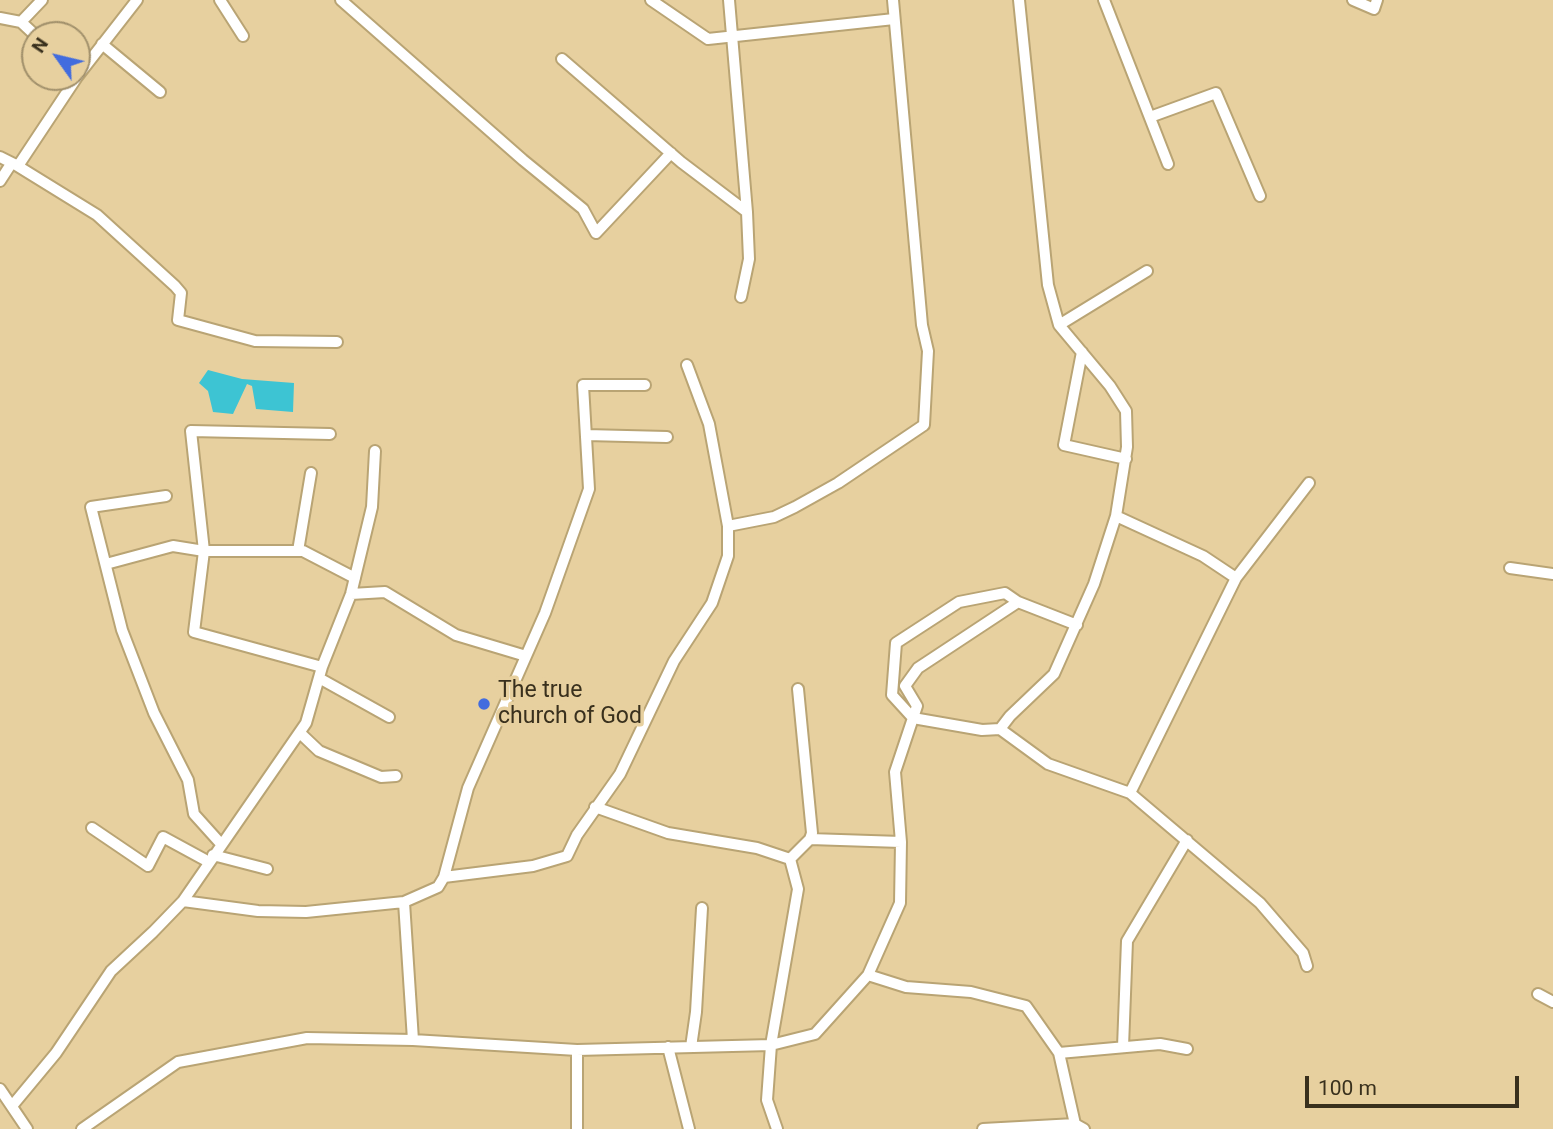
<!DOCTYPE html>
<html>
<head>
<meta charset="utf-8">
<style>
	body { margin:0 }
	#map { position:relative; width:1553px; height:1129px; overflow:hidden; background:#e7d09f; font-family:Roboto,sans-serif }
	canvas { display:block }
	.north { position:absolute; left:21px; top:21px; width:70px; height:70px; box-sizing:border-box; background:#e7d09f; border:2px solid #a1906b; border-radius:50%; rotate:304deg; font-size:19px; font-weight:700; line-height:28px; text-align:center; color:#39301d }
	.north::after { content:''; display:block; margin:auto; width:24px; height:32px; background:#426cde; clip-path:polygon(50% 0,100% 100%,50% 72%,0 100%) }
	.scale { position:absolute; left:1305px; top:1076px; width:214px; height:32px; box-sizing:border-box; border:4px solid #39301d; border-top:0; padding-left:9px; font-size:21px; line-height:24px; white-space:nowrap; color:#39301d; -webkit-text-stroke:5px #e7d09f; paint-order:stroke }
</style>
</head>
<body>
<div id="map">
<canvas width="1553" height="1129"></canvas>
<div class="north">N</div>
<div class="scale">100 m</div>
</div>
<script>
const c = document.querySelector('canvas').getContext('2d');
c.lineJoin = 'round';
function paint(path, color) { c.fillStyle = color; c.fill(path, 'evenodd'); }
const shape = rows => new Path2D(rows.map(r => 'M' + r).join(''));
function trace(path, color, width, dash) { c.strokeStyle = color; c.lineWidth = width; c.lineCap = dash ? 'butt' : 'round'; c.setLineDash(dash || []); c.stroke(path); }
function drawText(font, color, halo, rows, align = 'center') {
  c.font = font + ' Roboto,sans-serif'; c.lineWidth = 7; c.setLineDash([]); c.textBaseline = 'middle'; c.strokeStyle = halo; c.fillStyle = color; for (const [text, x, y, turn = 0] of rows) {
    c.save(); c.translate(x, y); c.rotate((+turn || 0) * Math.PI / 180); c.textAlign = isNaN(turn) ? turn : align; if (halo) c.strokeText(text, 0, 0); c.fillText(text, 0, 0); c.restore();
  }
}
const water = shape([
	[208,370,242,379,294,383,293,412,256,409,252,386,247,384,233,414,213,412,208,391,199,383]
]);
const minor = shape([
	[220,0,243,36],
	[341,0,523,160,583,209,596,233,671,153],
	[651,0,708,39,894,19],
	[729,0,747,212],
	[1019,0,1048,285,1059,325,1147,271],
	[1104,0,1168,164],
	[1353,0,1374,9,1377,0],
	[0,18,21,22,35,35],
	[21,22,42,0],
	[102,44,160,92],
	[562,59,681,162,747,212,749,259,741,297],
	[77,77,137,0],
	[1150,117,1216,93,1260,196],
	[0,157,16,165,20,163,77,77],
	[16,165,97,215,175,286,181,293,178,320,255,341,337,342],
	[0,181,11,164],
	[1082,352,1064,445,1126,459],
	[586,435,667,437],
	[166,496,91,507,122,630,154,713,188,780,194,814,221,844],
	[1116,516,1203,556,1236,578],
	[728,526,774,517,795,507,838,483,924,425,928,351,922,325,893,0],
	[298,551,311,473],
	[106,564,173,546,204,551,303,551,355,578],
	[1510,568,1553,574],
	[351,594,385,592,456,635,526,656],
	[1018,602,1005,593,959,602,896,643,892,695,913,718,982,730,1000,729,1010,716,1054,674,1094,584,1116,516,1127,447,1126,411,1110,386,1059,325],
	[322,667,194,632,204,551,191,431,330,434],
	[319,678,389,717],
	[1000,729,1048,764,1130,793,1260,903,1303,953,1307,966],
	[300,733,319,751,381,777,396,776],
	[1130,793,1236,578,1309,483],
	[595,807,668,833,757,848,790,859],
	[92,828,148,866,163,837,209,862],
	[810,839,901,842],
	[213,855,267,869],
	[444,877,533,866,567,856,577,835,620,774,674,661,712,603,728,556,728,526,709,424,687,365],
	[183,901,258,911,306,912,404,902,438,887,444,877,468,788,545,613,589,489,583,385,645,385],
	[404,902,413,1040],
	[868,975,906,987,971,992,1026,1006,1059,1053,1075,1124,1084,1129],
	[1538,994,1553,1002],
	[668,1047,689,1129],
	[691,1047,696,1012,702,908],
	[1123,1047,1127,941,1187,840],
	[577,1050,577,1129],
	[1059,1053,1160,1044,1187,1049],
	[0,1089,27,1129],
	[12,1106,56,1053,111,971,153,932,183,901,306,723,322,667,351,594,372,507,375,451],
	[82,1129,178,1062,307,1038,413,1040,577,1050,771,1045,815,1034,868,975,900,903,901,842,895,772,917,706,905,686,918,668,1018,602,1077,625],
	[777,1129,767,1100,771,1045,798,889,790,859,810,839,812,833,798,689],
	[983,1129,1075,1124]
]);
const markers = [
	[484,704,7,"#426cde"]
];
const poiNames = [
	["The true",498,691],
	["church of God",498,717]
];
paint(water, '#3dc4d3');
trace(minor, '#b9a474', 14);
trace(minor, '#fff', 10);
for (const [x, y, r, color] of markers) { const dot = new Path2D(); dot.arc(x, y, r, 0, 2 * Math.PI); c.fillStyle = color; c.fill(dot); trace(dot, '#e7d09f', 2.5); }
drawText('23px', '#39301d', '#e7d09f', poiNames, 'left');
</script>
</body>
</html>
